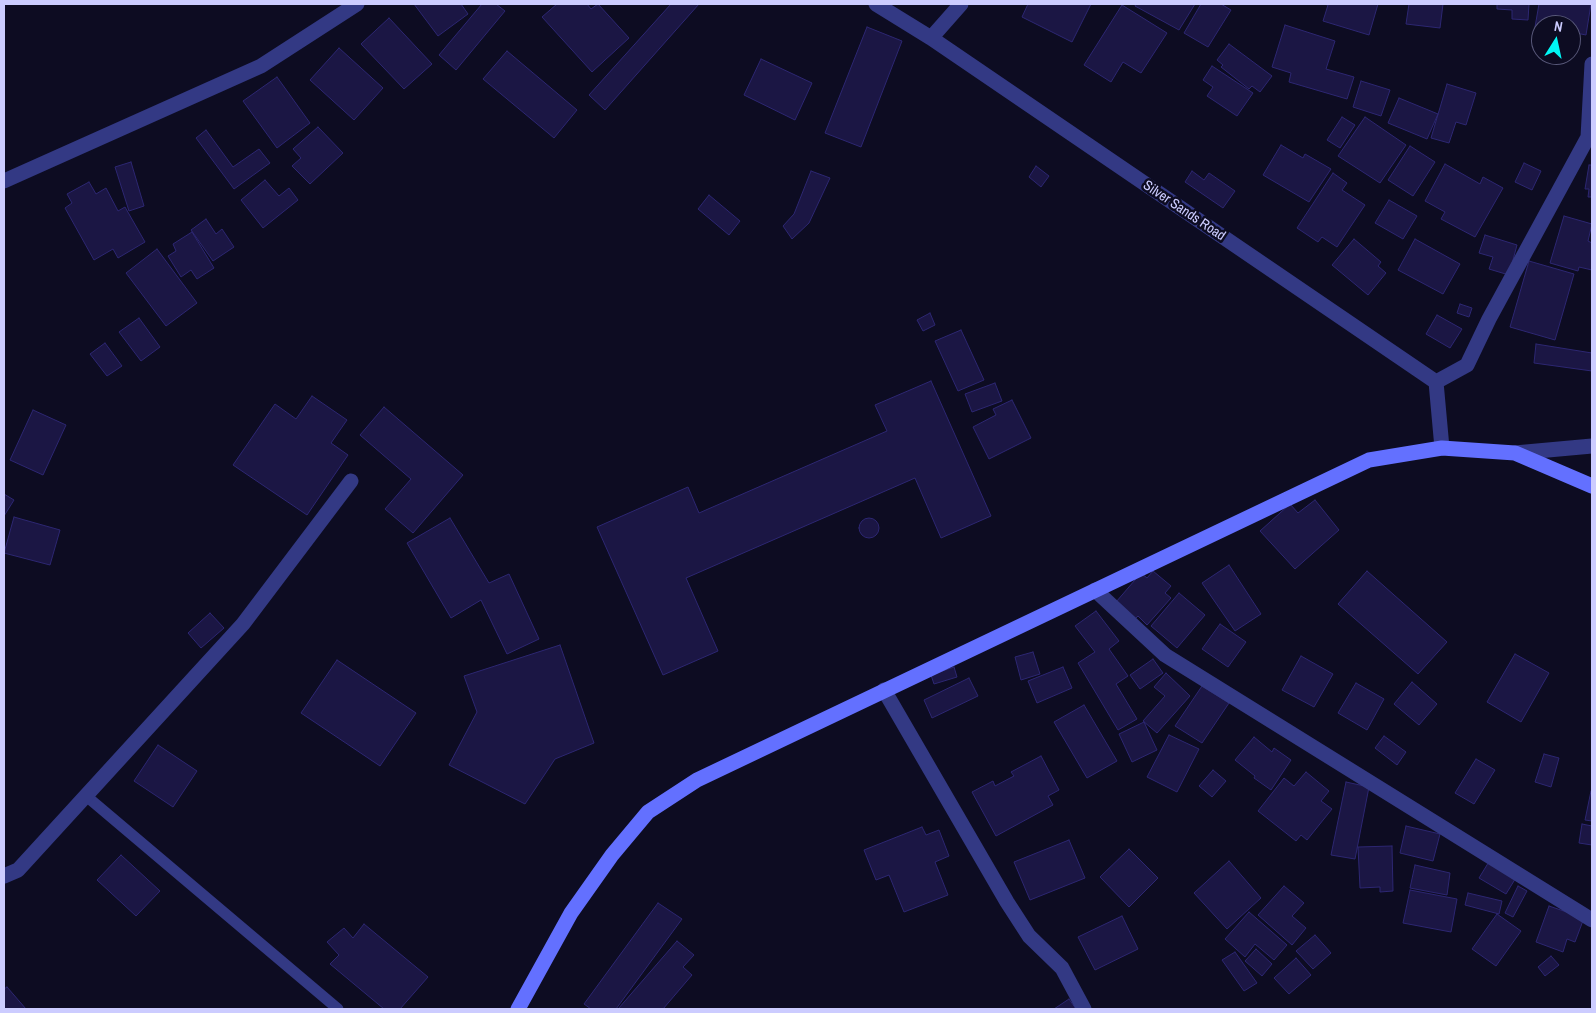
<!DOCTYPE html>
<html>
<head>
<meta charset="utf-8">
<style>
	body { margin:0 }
	#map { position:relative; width:1596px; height:1013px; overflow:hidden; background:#0d0c22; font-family:"Archivo Narrow",sans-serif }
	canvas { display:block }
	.frame { position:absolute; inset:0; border:5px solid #ccf; pointer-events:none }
	.north { position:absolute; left:1531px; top:15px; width:50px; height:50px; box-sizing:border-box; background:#0d0c22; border:1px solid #59597a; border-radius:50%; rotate:10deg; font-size:14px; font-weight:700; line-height:20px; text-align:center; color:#ccf }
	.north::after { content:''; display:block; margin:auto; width:18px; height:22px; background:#00f7f5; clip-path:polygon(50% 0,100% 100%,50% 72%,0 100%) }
</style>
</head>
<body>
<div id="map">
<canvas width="1596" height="1013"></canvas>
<div class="frame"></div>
<div class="north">N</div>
</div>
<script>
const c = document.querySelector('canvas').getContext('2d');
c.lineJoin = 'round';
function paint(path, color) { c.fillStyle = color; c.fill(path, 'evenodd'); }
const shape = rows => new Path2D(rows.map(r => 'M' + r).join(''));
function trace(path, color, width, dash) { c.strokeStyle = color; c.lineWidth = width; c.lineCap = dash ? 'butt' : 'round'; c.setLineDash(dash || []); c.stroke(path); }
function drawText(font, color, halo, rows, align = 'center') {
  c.font = font + ' "Archivo Narrow",sans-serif'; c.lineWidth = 5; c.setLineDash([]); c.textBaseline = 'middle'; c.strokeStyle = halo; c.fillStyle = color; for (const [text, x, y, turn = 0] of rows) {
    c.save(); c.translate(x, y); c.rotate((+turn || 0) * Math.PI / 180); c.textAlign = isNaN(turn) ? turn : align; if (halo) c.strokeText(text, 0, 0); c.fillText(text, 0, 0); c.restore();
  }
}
const building = shape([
	[414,4,461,4,468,14,438,36,414,4],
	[482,4,496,4,505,11,456,70,439,55,482,4],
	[557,4,587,4,591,9,598,4,629,38,592,72,542,17,557,4],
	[671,4,699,4,605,110,589,95,671,4],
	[1028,4,1091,4,1072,42,1022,17,1028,4],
	[1136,4,1195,4,1179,30,1135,6,1136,4],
	[1201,4,1221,4,1231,10,1208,47,1184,33,1201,4],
	[1323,4,1378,4,1369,35,1323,21,1328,5,1323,4],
	[1409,4,1443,4,1440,28,1406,24,1409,4],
	[1497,4,1529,4,1528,20,1512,19,1512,10,1497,9,1497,4],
	[1539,4,1591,4,1586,35,1571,32,1571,25,1535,27,1539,4],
	[1122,5,1167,33,1141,73,1123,62,1111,82,1084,65,1122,5],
	[389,18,432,64,404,89,361,44,389,18],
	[1285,25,1335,41,1326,69,1354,77,1347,99,1289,82,1291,73,1272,67,1285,25],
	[867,27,902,41,861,147,825,133,867,27],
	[1229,44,1272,76,1260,92,1252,86,1249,89,1221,67,1223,65,1217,60,1229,44],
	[339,48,383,88,354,120,310,80,339,48],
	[507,51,577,110,554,138,483,79,507,51],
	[761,59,812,83,795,120,744,95,761,59],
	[1212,66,1253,93,1237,116,1207,96,1213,87,1203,80,1212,66],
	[277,77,310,123,277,148,243,101,277,77],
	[1361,81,1390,90,1381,116,1353,107,1361,81],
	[1447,84,1476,93,1466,125,1456,122,1449,143,1431,138,1447,84],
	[1399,98,1438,114,1427,139,1388,123,1399,98],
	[1342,117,1355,125,1340,148,1327,140,1342,117],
	[1365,117,1406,145,1380,183,1338,156,1365,117],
	[318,127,343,153,310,184,292,166,301,158,293,149,318,127],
	[206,130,233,167,259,149,270,163,234,189,196,138,206,130],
	[1281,145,1303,158,1305,154,1331,169,1309,202,1263,175,1281,145],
	[1410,146,1435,162,1413,196,1388,180,1410,146],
	[131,162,144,206,129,211,115,167,131,162],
	[1524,163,1541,171,1532,190,1515,182,1524,163],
	[1445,164,1480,184,1483,177,1503,188,1475,237,1441,219,1445,212,1425,201,1445,164],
	[1589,165,1592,165,1592,197,1588,197,1589,189,1585,189,1589,165],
	[1036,166,1049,176,1041,187,1029,177,1036,166],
	[811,171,830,178,809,223,792,239,783,226,794,214,811,171],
	[1192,171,1204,180,1209,173,1235,191,1223,208,1185,182,1192,171],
	[1333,173,1347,183,1342,190,1365,205,1337,247,1322,237,1318,242,1297,228,1333,173],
	[265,180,279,196,289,188,298,200,263,228,241,200,265,180],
	[89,182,96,194,106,188,118,211,125,207,145,242,118,258,113,249,94,260,65,208,72,203,67,194,89,182],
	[709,195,740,221,729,235,698,209,709,195],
	[1389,200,1417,216,1403,239,1375,223,1389,200],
	[1564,216,1592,224,1588,241,1592,243,1592,270,1579,267,1578,271,1550,263,1564,216],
	[206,219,216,234,222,229,234,247,213,261,191,230,206,219],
	[192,232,214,268,197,279,191,270,181,277,168,256,176,251,173,244,192,232],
	[1485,235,1517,245,1509,275,1489,269,1493,257,1479,253,1485,235],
	[1354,239,1381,262,1378,266,1386,273,1368,295,1332,265,1354,239],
	[1415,239,1460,264,1443,294,1398,270,1415,239],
	[157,249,197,303,166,326,126,273,157,249],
	[1529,261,1574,274,1555,340,1510,327,1529,261],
	[1460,304,1472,308,1469,317,1457,313,1460,304],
	[930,313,935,325,923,331,917,320,930,313],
	[1437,315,1462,329,1450,348,1426,334,1437,315],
	[139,318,160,347,141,361,119,332,139,318],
	[961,330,984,380,958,391,935,341,961,330],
	[105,343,122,366,107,376,90,354,105,343],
	[1536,344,1592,353,1592,371,1534,363,1536,344],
	[931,381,991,516,941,538,915,478,686,578,718,651,663,675,597,527,688,487,699,513,887,431,875,405,931,381],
	[995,383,1002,401,972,412,965,394,995,383],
	[312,396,347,420,331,443,348,455,307,515,233,465,275,404,296,419,312,396],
	[1012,400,1031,438,989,459,973,427,996,415,993,409,1012,400],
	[384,407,463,475,413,533,385,509,411,479,360,435,384,407],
	[33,410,66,425,43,475,10,460,33,410],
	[4,494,14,500,4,516,4,494],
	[1315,500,1339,530,1295,569,1260,531,1290,504,1298,513,1315,500],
	[14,517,60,530,50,565,4,553,14,517],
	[450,518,489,583,509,574,539,639,507,654,481,600,451,618,407,543,450,518],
	'859 528a10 10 0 1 1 20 0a10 10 0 1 1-20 0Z',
	[1229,565,1261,614,1235,631,1202,583,1229,565],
	[1153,571,1171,586,1165,593,1171,598,1147,625,1138,616,1135,619,1116,602,1141,573,1147,578,1153,571],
	[1367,571,1447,642,1418,674,1338,604,1367,571],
	[1179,593,1205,615,1177,648,1151,626,1179,593],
	[1096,611,1119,641,1109,649,1128,676,1116,684,1137,719,1118,730,1078,663,1095,652,1075,626,1096,611],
	[210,613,224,628,201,648,188,633,210,613],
	[1220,624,1246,642,1228,667,1202,649,1220,624],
	[560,645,594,743,555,759,525,804,449,765,477,712,464,676,560,645],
	[1033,652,1040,674,1021,680,1015,657,1033,652],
	[1515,654,1549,673,1521,722,1487,702,1515,654],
	[1301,656,1333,674,1314,707,1282,690,1301,656],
	[1153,659,1163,673,1140,689,1130,675,1153,659],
	[337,660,416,713,380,766,301,713,337,660],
	[954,667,957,677,934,684,931,675,954,667],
	[1063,667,1072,688,1037,703,1028,681,1063,667],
	[1166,673,1190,696,1157,733,1143,721,1165,696,1154,687,1166,673],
	[969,678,978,696,932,718,924,700,969,678],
	[1412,682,1437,704,1419,725,1394,704,1412,682],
	[1356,683,1384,699,1367,730,1338,713,1356,683],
	[1202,686,1229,703,1202,743,1175,726,1202,686],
	[1084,705,1117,761,1087,778,1054,722,1084,705],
	[1144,722,1157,750,1132,762,1119,734,1144,722],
	[1169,735,1199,749,1177,792,1147,777,1169,735],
	[1384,736,1406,752,1397,765,1375,748,1384,736],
	[1254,737,1272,752,1274,748,1291,760,1271,790,1254,778,1255,776,1235,760,1254,737],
	[158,745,197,771,173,807,134,781,158,745],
	[1544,754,1559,758,1551,787,1535,782,1544,754],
	[1041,756,1059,790,1048,796,1053,805,996,836,972,792,993,781,995,786,1014,776,1011,772,1041,756],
	[1476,759,1495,770,1474,804,1455,793,1476,759],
	[1213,770,1226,781,1212,797,1199,786,1213,770],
	[1306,772,1329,791,1321,801,1332,809,1307,840,1301,835,1296,841,1258,811,1284,778,1294,786,1306,772],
	[1346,782,1369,787,1355,859,1331,855,1346,782],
	[1591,791,1592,791,1592,821,1585,820,1591,791],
	[1582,824,1592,826,1592,845,1579,843,1582,824],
	[1406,826,1440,834,1433,861,1400,853,1406,826],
	[922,827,926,835,939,830,949,856,935,862,948,895,904,912,889,875,876,880,864,850,922,827],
	[1069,840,1085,878,1030,900,1014,862,1069,840],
	[1392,846,1393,891,1380,892,1380,887,1360,888,1358,847,1392,846],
	[1129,849,1158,878,1129,907,1100,877,1129,849],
	[121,855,160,891,136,916,97,880,121,855],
	[1490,860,1517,876,1506,894,1479,878,1490,860],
	[1229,861,1261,898,1227,929,1194,893,1229,861],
	[1415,865,1450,873,1447,895,1410,888,1415,865],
	[1284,886,1304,903,1292,916,1306,928,1292,945,1258,915,1284,886],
	[1518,886,1527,891,1513,917,1505,913,1518,886],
	[1410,890,1457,899,1451,932,1403,923,1410,890],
	[1468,893,1502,901,1499,914,1465,905,1468,893],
	[658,903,682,919,616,1009,591,1009,584,1004,658,903],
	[1549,906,1584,918,1575,942,1567,939,1563,952,1536,942,1549,906],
	[1249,912,1287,945,1274,960,1255,944,1245,957,1225,939,1249,912],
	[1497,914,1521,931,1496,966,1472,949,1497,914],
	[1122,916,1138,949,1095,970,1078,937,1122,916],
	[364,924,428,977,400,1009,384,1009,330,964,339,955,327,942,344,928,353,938,364,924],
	[1315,935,1331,953,1313,969,1296,951,1315,935],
	[677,941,694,955,683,967,692,975,663,1009,618,1009,677,941],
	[1256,949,1272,964,1262,976,1245,961,1256,949],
	[1235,952,1257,983,1244,991,1222,960,1235,952],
	[1551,956,1559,965,1545,976,1538,967,1551,956],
	[1296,958,1311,975,1289,994,1274,978,1296,958],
	[7,987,26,1009,4,1009,4,989,7,987],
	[1069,999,1076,1009,1054,1009,1069,999]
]);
const lane = shape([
	[85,795,338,1009]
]);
const street = shape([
	[876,4,931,38,1436,382],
	[931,38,961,4],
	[4,181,261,66,357,4],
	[1436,382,1467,365,1489,319,1588,137,1592,64],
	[1436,382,1442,448],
	[1515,453,1592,446],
	[1095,590,1165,655,1592,920],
	[884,690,1007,902,1029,936,1062,968,1084,1009],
	[4,876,18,870,243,624,351,481]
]);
const secondary = shape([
	[518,1009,571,913,612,855,648,812,697,780,1369,460,1442,448,1515,453,1592,486]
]);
const streetNames = [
	["Silver Sands Road",1184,211,34]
];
paint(building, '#1b1644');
trace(building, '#2d2772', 1);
trace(lane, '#333984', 11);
trace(street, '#333984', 15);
trace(secondary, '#6370ff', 15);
drawText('14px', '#ccf', '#0d0c22', streetNames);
</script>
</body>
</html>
